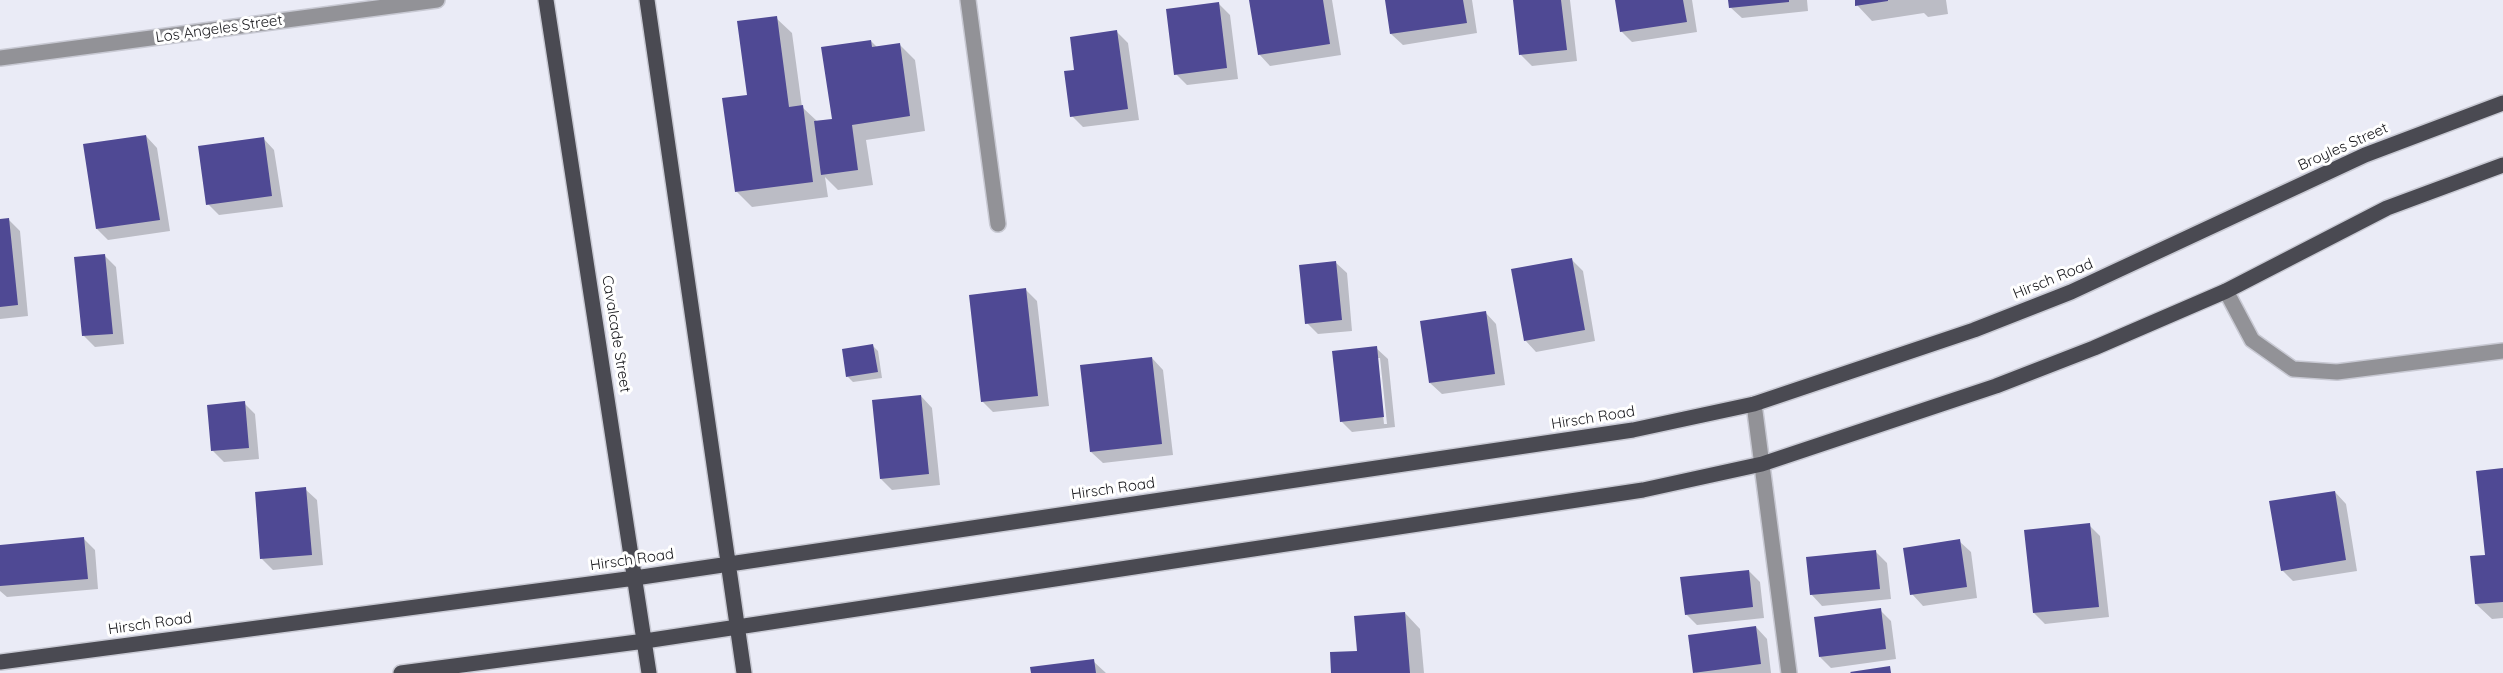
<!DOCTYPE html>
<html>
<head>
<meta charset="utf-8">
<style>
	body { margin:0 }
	canvas { display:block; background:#eaebf6 }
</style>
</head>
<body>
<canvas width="2503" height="673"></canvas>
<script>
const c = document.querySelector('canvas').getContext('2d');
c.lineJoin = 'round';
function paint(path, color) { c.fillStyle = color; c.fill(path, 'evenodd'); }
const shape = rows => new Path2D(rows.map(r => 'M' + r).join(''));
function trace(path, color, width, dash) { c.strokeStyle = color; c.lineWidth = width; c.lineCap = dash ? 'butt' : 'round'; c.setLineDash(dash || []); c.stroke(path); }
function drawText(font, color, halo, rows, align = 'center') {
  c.font = font + ' Quicksand,sans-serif'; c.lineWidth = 6; c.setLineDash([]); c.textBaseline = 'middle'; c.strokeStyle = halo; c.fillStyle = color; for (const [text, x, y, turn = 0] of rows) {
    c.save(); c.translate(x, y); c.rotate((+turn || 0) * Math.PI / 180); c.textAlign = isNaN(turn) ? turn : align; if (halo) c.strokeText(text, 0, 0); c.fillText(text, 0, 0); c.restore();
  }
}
const shadow = shape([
	[1250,0,1332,0,1341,55,1270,66,1259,54],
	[1387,0,1472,0,1477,33,1403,45,1391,34],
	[1515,0,1570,0,1577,61,1532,66,1521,55],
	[1617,0,1692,0,1697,32,1632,42,1621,31],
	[1730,0,1807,0,1808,11,1742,18,1730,7],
	[1856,0,1946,0,1948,14,1928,17,1924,13,1872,21,1857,5],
	[1219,4,1230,15,1238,79,1187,85,1176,74],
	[776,18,792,33,802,107,818,122,833,120,871,41,878,48,900,45,915,60,925,131,866,140,873,185,838,190,825,177,828,197,752,207,736,191,748,96],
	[1117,32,1128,43,1139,120,1083,127,1072,116,1076,71],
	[146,136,157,148,170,231,108,240,97,229],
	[263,138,274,150,283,207,219,215,208,204],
	[0,220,9,220,20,231,28,316,0,319],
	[105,256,116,267,124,344,95,347,84,336],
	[1572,260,1583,271,1595,341,1536,352,1525,340],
	[1335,262,1347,273,1352,331,1318,334,1307,323],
	[1026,290,1037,301,1049,406,993,412,982,401],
	[1485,312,1496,324,1505,385,1442,394,1430,383],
	[872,345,878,351,882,378,853,382,848,377],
	[1376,348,1388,359,1395,427,1352,432,1341,421],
	[1377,358,1380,358,1387,424,1384,424],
	[1152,358,1163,370,1173,455,1103,463,1091,452],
	[921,396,932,408,940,485,892,490,881,479],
	[244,403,255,414,259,459,224,462,213,451],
	[2503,469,2503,618,2492,619,2476,604],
	[305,489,317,500,323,565,273,570,262,559],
	[2335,492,2346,504,2357,571,2293,581,2282,570],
	[2089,525,2100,536,2109,617,2045,624,2034,613],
	[84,539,95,550,98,589,7,597,0,591,0,547],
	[1959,541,1971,552,1977,598,1923,606,1912,594],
	[1876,552,1887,563,1891,599,1822,606,1811,594],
	[1749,571,1760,582,1764,618,1697,625,1686,614],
	[1880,610,1891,621,1896,659,1831,668,1820,657],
	[1405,613,1420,629,1424,673,1333,673],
	[1756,627,1767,639,1771,673,1695,673],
	[1093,661,1106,673,1032,673]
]);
const building = shape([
	[1249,0,1323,0,1330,44,1258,55],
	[1385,0,1463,0,1467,23,1390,34],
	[1513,0,1561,0,1567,50,1519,55],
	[1615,0,1683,0,1687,22,1620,32],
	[1728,0,1789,0,1789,2,1729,8],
	[1855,0,1888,0,1888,1,1855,6],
	[1219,2,1227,68,1174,75,1166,9],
	[777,16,789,107,803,105,813,182,735,192,722,98,747,95,737,21],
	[1117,30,1128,109,1070,117,1064,71,1074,70,1070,37],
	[871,40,872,47,900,43,910,116,852,125,858,170,821,175,814,121,832,119,821,47],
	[146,135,160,220,96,229,83,144],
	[264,137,272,196,206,205,198,146],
	[9,218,18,305,0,307,0,219],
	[105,254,113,334,82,336,74,257],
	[1572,258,1585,330,1524,341,1511,269],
	[1336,261,1342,320,1305,324,1299,265],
	[1026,288,1038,396,981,402,969,295],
	[1486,311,1495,374,1429,383,1420,321],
	[873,344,878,372,846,377,842,349],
	[1377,346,1384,417,1340,422,1332,351],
	[1152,357,1162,444,1090,452,1080,365],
	[921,395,929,474,880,479,872,400],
	[245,401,249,448,211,451,207,405],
	[2503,468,2503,602,2475,604,2470,556,2485,555,2476,471],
	[306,487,312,555,260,559,255,492],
	[2335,491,2346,560,2281,571,2269,501],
	[2090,523,2099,607,2033,613,2024,530],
	[84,537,88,579,0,586,0,545],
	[1960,539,1967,587,1910,595,1903,548],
	[1876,550,1880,589,1810,595,1806,557],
	[1749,570,1753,607,1685,615,1680,577],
	[1881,608,1886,649,1819,657,1814,617],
	[1405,612,1410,673,1331,673,1330,652,1357,651,1354,616],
	[1756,626,1761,664,1693,673,1688,635],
	[1094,659,1096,673,1031,673,1030,667],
	[1890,666,1891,673,1851,673,1850,672]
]);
const minor = shape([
	[968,0,998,224],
	[0,58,437,0],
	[2226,291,2252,340,2293,369,2337,372,2503,351],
	[1754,404,1789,673]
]);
const major = shape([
	[546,0,649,673],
	[647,0,744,673],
	[0,662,635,578,1633,430,1754,404,1974,330,2071,292,2365,155,2503,103],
	[401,673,645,641,1643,490,1762,464,1996,386,2094,348,2226,291,2387,208,2503,165]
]);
const streetNames = [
	["Los Angeles Street",219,29,-8],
	["Broyles Street",2343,147,-24],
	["Hirsch Road",2053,279,-22],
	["Cavalcade Street",616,334,81],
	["Hirsch Road",1593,418,-9],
	["Hirsch Road",1113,489,-8],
	["Hirsch Road",632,560,-8],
	["Hirsch Road",150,624,-8]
];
paint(shadow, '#0003');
paint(building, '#4f4994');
trace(minor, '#c8c9d3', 18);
trace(major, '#c8c9d3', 18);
trace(minor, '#929297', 15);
trace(major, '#4a4a52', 15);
drawText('15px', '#16161a', '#fff', streetNames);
</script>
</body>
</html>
